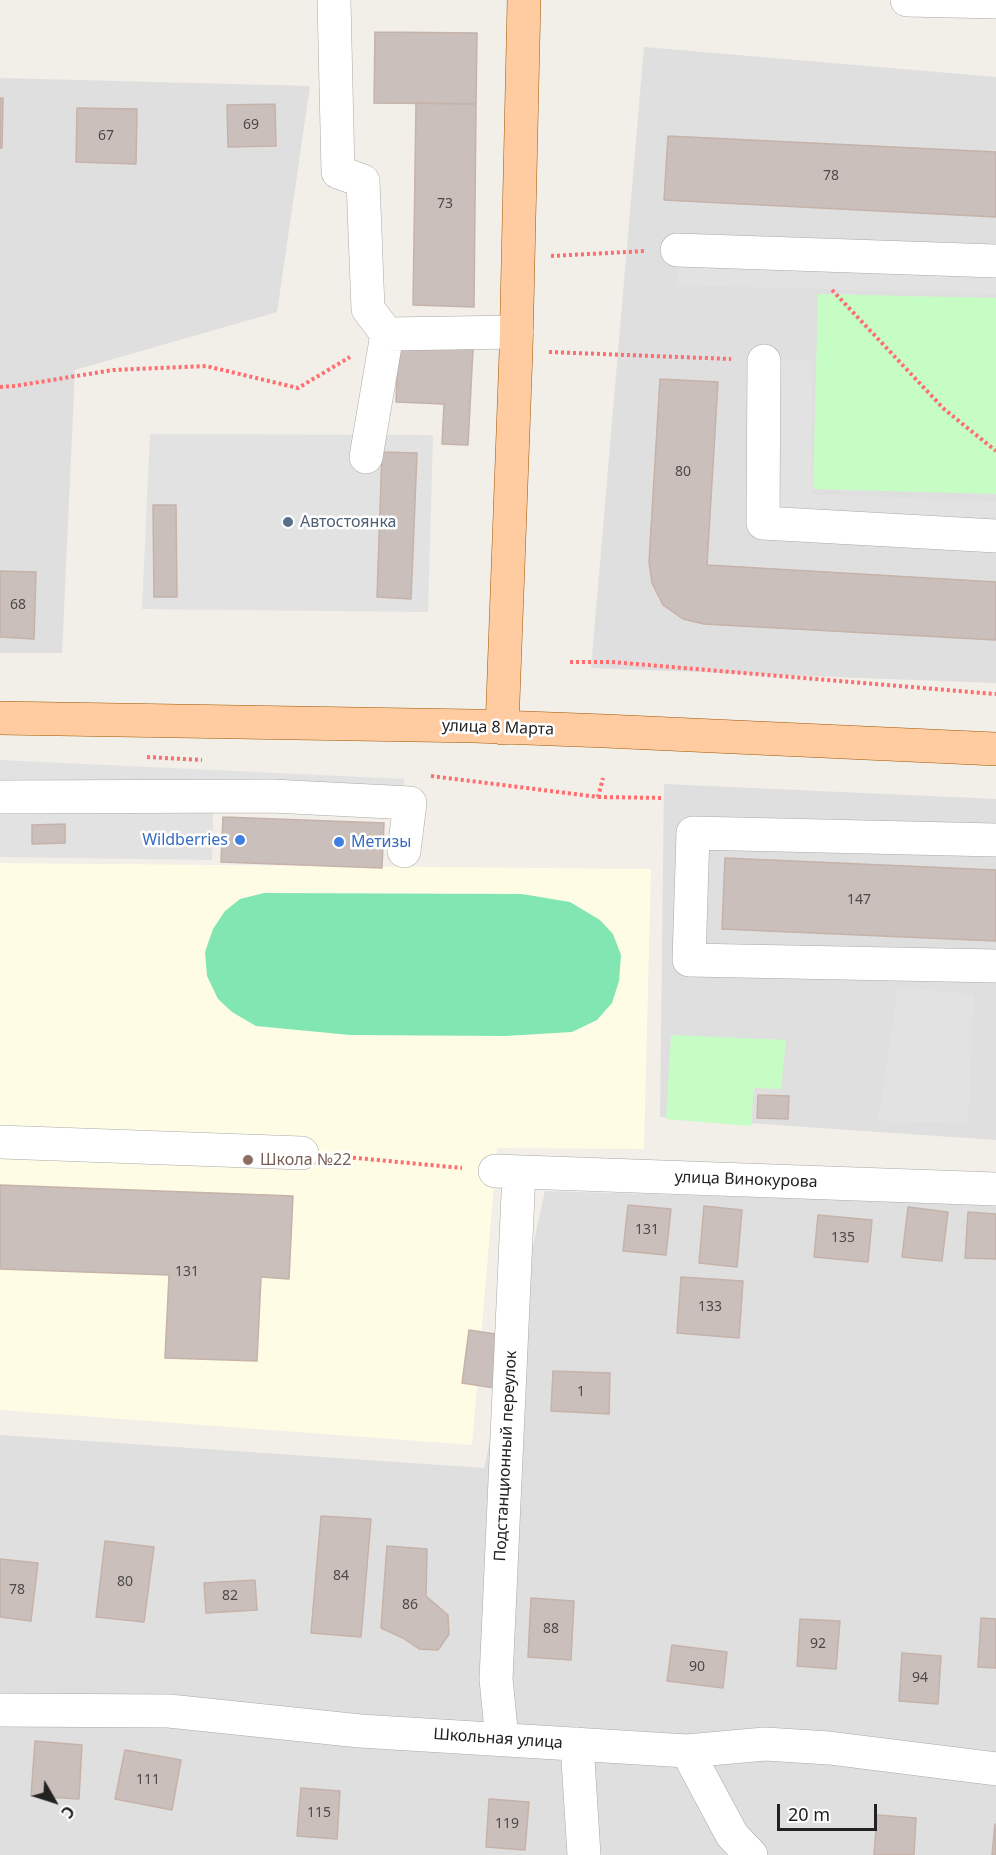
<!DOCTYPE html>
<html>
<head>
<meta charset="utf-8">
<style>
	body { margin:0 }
	#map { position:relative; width:996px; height:1855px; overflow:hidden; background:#f2eee8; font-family:"Noto Sans",sans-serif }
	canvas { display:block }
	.north { position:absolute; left:24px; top:1771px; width:60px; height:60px; -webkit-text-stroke:4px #fff; paint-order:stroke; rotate:129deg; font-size:16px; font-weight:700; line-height:24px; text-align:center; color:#222 }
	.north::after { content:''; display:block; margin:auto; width:21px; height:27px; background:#222; clip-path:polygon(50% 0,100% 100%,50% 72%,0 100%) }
	.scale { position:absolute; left:777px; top:1804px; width:100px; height:27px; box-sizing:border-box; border:3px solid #222; border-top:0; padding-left:8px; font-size:18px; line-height:21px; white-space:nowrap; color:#222; -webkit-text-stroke:4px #fff; paint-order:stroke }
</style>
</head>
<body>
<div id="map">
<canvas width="996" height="1855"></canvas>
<div class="north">С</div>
<div class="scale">20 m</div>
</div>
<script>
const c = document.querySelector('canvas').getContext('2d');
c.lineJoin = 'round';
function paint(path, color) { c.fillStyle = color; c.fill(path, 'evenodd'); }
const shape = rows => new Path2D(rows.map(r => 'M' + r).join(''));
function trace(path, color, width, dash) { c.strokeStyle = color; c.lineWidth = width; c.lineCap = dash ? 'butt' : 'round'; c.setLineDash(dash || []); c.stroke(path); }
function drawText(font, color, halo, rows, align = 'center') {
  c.font = font + ' "Noto Sans",sans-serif'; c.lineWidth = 5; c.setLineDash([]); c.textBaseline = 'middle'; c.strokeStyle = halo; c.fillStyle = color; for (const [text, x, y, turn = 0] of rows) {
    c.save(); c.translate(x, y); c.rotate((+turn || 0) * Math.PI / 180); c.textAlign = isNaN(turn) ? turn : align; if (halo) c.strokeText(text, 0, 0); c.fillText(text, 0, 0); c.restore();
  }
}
const residential = shape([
	[644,47,996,77,996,683,591,668],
	[0,78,310,86,277,312,75,370,62,653,0,653],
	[664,784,996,799,996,1140,660,1117],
	[545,1191,996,1204,996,1855,0,1855,0,1435,484,1468]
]);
const education = shape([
	[0,863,651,869,644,1149,497,1148,472,1445,0,1410]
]);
const park = shape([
	[818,294,996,298,996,494,813,489],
	[671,1035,786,1040,781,1089,754,1088,751,1126,666,1119]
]);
const pitch = shape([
	[264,893,522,894,570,902,600,920,613,934,621,955,619,981,612,1003,597,1020,572,1032,505,1036,350,1035,256,1026,232,1012,218,999,207,976,205,952,213,929,225,911,240,899]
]);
const parking = shape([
	[679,256,996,265,996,294,678,285],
	[767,360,812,360,812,502,813,494,996,502,996,531,766,522],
	[150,434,433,435,428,612,142,609],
	[0,760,404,779,399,817,213,809,212,860,0,857],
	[898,988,974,994,968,1123,878,1121]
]);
const building = shape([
	[375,32,477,33,476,104,374,103,375,32],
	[0,98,3,98,2,148,0,148,0,98],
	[416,103,476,104,474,307,413,305,416,103],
	[275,104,276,146,228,147,227,105,275,104],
	[77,108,137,109,136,164,76,162,77,108],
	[668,136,996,152,996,217,664,200,668,136],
	[398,346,473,349,468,445,442,444,444,404,396,402,398,346],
	[660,379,718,382,707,565,996,582,996,640,704,624,683,619,663,605,652,583,649,562,660,379],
	[382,452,417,453,411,599,377,597,382,452],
	[153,505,176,505,177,597,154,597,153,505],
	[0,571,36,572,34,639,0,637,0,571],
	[223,817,384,823,382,868,221,862,223,817],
	[65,824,65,843,32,844,32,825,65,824],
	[725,858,996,870,996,941,722,929,725,858],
	[758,1095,789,1096,788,1119,757,1118,758,1095],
	[0,1185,293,1196,289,1279,261,1277,257,1361,165,1358,169,1275,0,1269,0,1185],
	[628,1205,671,1209,666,1255,623,1251,628,1205],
	[704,1206,742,1210,737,1267,699,1263,704,1206],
	[908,1207,948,1212,942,1261,902,1257,908,1207],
	[968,1212,996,1214,996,1259,965,1258,968,1212],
	[818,1215,872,1220,868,1262,814,1257,818,1215],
	[681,1277,743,1281,739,1338,677,1333,681,1277],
	[469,1330,502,1335,495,1388,462,1383,469,1330],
	[553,1371,610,1373,609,1414,551,1411,553,1371],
	[321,1516,371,1519,361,1637,311,1633,321,1516],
	[105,1541,154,1547,144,1622,96,1617,105,1541],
	[387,1546,427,1549,426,1596,448,1615,449,1634,438,1650,419,1649,403,1638,381,1628,387,1546],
	[0,1559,38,1563,31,1621,0,1617,0,1559],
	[255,1580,257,1610,206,1613,204,1583,255,1580],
	[531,1598,574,1601,571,1660,528,1657,531,1598],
	[981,1618,996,1619,996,1668,978,1667,981,1618],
	[800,1619,840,1621,836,1669,797,1666,800,1619],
	[672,1645,727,1652,723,1688,667,1681,672,1645],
	[902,1653,941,1656,938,1704,899,1701,902,1653],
	[35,1741,82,1745,79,1799,31,1796,35,1741],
	[125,1750,181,1760,172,1810,115,1799,125,1750],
	[301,1788,340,1791,337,1839,297,1836,301,1788],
	[489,1799,529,1802,525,1850,486,1847,489,1799],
	[877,1815,916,1818,914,1855,874,1855,877,1815],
	[995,1824,996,1855,992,1855,995,1824]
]);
const path = shape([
	[551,256,646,251],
	[832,290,944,409,996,451],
	[549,352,731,359],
	[0,387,15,386,113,370,206,366,298,388,350,357],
	[570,662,611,662,996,694],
	[147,757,202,760],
	[431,776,598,797,603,778],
	[598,797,664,798],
	[335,1156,462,1168]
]);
const minor = shape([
	[334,0,338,172,363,181,368,309,387,334,517,332],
	[907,0,996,2],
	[677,250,996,261],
	[764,361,763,523,996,536],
	[366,457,387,334],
	[0,797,272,796,410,803,404,851],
	[996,840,693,833,689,960,996,966],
	[0,1142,302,1153],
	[495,1171,996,1189],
	[0,1710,169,1711,360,1731,687,1751,765,1744,829,1748,996,1769],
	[502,1739,496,1679,519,1172],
	[577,1744,584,1855],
	[687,1751,732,1835,751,1855]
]);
const major = shape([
	[0,718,474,726,605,731,996,749],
	[502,728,516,351,524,0]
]);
const markers = [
	[288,522,6,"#5c6f8a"],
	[240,840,6,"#3f7fe0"],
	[339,842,6,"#3f7fe0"],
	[248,1160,6,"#8d6e63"]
];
const numberNames = [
	["69",251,125],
	["67",106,136],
	["78",831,176],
	["73",445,204],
	["80",683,472],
	["68",18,605],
	["147",859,900],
	["131",647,1230],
	["135",843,1238],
	["131",187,1272],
	["133",710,1307],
	["1",581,1392],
	["84",341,1576],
	["80",125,1582],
	["78",17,1590],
	["82",230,1596],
	["86",410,1605],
	["88",551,1629],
	["92",818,1644],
	["90",697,1667],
	["94",920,1678],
	["111",148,1780],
	["115",319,1813],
	["119",507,1824]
];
const serviceNames = [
	["Автостоянка",300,522]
];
const streetNames = [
	["улица 8 Марта",498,728,2],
	["улица Винокурова",746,1180,2],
	["Подстанционный переулок",506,1456,-87],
	["Школьная улица",498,1739,4]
];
const shopNames = [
	["Wildberries",228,840],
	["Метизы",351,842,"left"]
];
const educationNames = [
	["Школа №22",260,1160]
];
paint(residential, '#e0dfdf');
paint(education, '#fffce5');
paint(park, '#c6fdc4');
paint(pitch, '#82e6b3');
paint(parking, '#e2e2e2');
paint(building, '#cbbfbb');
trace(building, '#c5b2a9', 1.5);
trace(minor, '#a9a9a9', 34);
trace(major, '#a05800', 34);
trace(path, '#ff6d6f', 4, [3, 3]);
trace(minor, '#fff', 33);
trace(major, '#ffcba1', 33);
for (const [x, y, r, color] of markers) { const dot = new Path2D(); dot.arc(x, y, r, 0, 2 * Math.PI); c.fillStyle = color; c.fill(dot); trace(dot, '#fff', 2); }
drawText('14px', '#4c4948', null, numberNames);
drawText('16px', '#4e5e75', '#fff', serviceNames, 'left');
drawText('16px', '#222', '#fff', streetNames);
drawText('16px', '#366cbe', '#fff', shopNames, 'right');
drawText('16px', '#785e54', '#fff', educationNames, 'left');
</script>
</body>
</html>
